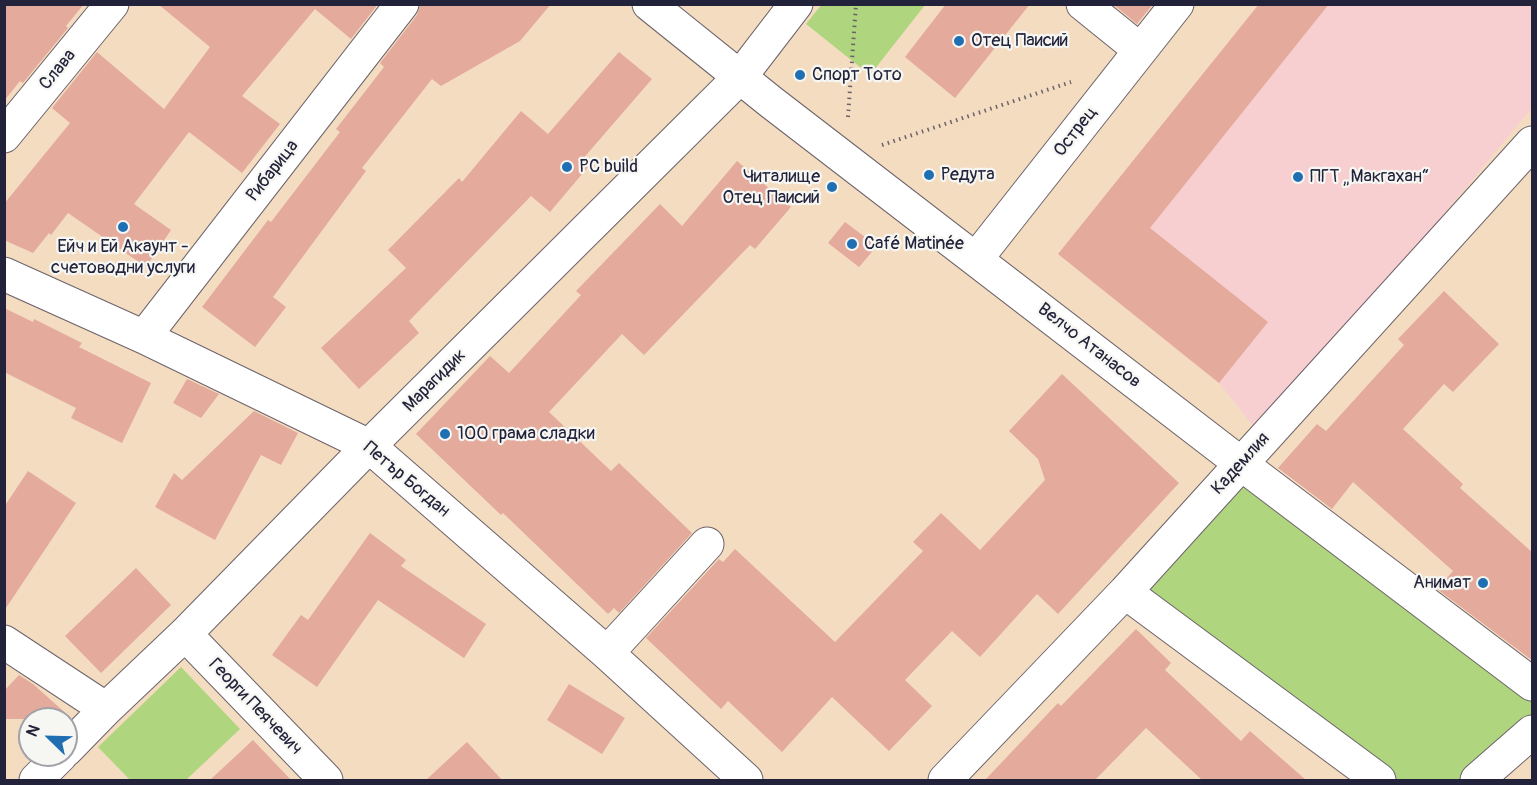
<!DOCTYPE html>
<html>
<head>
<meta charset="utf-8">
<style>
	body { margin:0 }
	#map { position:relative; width:1537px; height:785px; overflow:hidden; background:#f4dcc1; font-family:Pangolin,sans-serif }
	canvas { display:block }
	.frame { position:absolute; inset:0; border:6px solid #22223b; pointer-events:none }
	.north { position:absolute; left:18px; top:707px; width:60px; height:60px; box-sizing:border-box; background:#f6f6f2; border:2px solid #a1a1a9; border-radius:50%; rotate:293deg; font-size:16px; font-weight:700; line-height:24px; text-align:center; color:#22223b }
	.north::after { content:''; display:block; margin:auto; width:21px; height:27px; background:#1f6fb2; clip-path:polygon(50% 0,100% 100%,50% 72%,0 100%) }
</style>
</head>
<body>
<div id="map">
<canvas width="1537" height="785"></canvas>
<div class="frame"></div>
<div class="north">N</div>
</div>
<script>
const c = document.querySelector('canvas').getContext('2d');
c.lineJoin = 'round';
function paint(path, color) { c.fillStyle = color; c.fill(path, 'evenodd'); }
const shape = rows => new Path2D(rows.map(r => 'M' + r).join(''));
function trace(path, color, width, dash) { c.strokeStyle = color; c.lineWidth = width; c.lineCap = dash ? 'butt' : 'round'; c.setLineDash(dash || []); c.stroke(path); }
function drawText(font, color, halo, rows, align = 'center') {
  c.font = font + ' Pangolin,sans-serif'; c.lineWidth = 4.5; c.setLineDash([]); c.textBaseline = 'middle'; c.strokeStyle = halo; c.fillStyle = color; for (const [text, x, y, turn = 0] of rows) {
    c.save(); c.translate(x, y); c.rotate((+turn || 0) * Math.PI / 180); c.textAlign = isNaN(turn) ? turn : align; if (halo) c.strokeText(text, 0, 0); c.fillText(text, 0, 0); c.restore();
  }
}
const built = shape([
	[1259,5,1532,5,1532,108,1418,245,1253,426,1219,383,1058,254]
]);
const green = shape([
	[822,4,925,4,925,5,870,75,806,24],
	[1241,463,1532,684,1532,732,1477,780,1379,780,1125,592],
	[181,667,240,729,186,780,130,780,98,747]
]);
const building = shape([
	[4,4,84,4,66,26,68,28,23,83,20,81,4,101],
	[158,4,378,4,351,39,315,9,242,96,280,124,242,173,189,132,134,204,171,230,146,267,68,213,51,235,49,233,33,253,4,240,4,204,70,123,52,108,97,52,164,109,210,47],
	[420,4,551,4,520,41,441,86,432,79,362,168,366,171,273,297,286,307,255,347,202,307,268,220,271,222,340,132,336,129,384,67,380,63,417,15],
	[946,4,1030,4,955,98,905,57],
	[1113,4,1153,4,1137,24],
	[1259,4,1329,4,1150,228,1268,322,1219,383,1058,254],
	[619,52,652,79,581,161,588,167,550,212,531,196,409,321,419,333,359,389,321,348,406,268,388,250,459,178,462,182,521,111,548,134],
	[737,161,791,207,755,249,750,245,644,355,622,334,549,412,611,471,619,463,692,533,619,613,614,608,608,614,503,513,501,515,416,434,490,356,509,373,581,295,576,291,660,204,682,226],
	[845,222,877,246,859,267,828,243],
	[1444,291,1499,344,1453,392,1444,384,1403,429,1463,484,1460,488,1533,553,1533,661,1437,589,1453,571,1353,482,1332,509,1278,468,1317,424,1326,431,1404,345,1398,339],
	[4,308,33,322,34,319,82,343,79,347,151,383,122,443,71,418,76,408,4,372],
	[1062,374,1179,483,1058,614,1037,594,980,657,952,631,905,680,932,706,889,751,832,697,782,752,728,701,721,709,646,638,719,559,723,562,735,549,835,642,923,551,913,542,941,513,980,550,1045,480,1038,459,1009,431],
	[187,379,219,394,201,418,173,403],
	[254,411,298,433,281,465,261,455,215,540,155,507,174,473,182,480],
	[28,471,76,503,4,611,4,507],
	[370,533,406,560,401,566,486,624,464,658,378,600,317,687,272,655,301,615,308,620],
	[136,568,171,605,101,673,65,636],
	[1136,629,1171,663,1165,670,1241,741,1250,731,1306,780,1202,780,1146,728,1095,780,985,780,1058,703,1061,706],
	[19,675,33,684,71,718,70,719,4,719,4,691],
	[569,684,625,718,602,754,547,720],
	[253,740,291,780,210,780],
	[467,742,502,780,426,780]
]);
const path = shape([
	[848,117,856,4],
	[882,145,1071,82]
]);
const minor = shape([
	[649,4,771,102,1261,479,1532,684],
	[1083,4,1140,50],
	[4,136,112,4],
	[976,259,1177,4],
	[4,274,144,337,369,446,607,653,746,780],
	[144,337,402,4],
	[1125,592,1379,780],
	[185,634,326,780],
	[4,642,106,709],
	[607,653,707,544],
	[66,750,106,709,185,634,369,446,740,77,796,4],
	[36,780,61,755],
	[945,780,1125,592,1532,143],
	[1477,780,1532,732]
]);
const markers = [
	[959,41,6,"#1f6fb2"],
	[800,75,6,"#1f6fb2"],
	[567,167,6,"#1f6fb2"],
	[929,175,6,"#1f6fb2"],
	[1298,177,6,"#1f6fb2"],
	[832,187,6,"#1f6fb2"],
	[123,227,6,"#1f6fb2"],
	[852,244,6,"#1f6fb2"],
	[445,434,6,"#1f6fb2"],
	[1483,583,6,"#1f6fb2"]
];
const poiNames = [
	["Отец Паисий",971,41],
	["Спорт Тото",812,75],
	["PC build",579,167],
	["Редута",941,175],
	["Читалище",820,177,"right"],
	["Отец Паисий",820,198,"right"],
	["ПГТ „Макгахан“",1310,177],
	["Café Matinée",864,244],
	["Ейч и Ей Акаунт -",123,247,"center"],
	["счетоводни услуги",123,268,"center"],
	["100 грама сладки",457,434],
	["Анимат",1471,583,"right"]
];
const streetNames = [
	["Слава",58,70,-51],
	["Острец",1076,132,-52],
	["Рибарица",273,171,-52],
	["Велчо Атанасов",1089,346,38],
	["Марагидик",435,381,-45],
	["Кадемлия",1241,464,-48],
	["Петър Богдан",406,480,40],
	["Георги Пеячевич",255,707,46]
];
paint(built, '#f7cfd1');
paint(green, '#afd57e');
paint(building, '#e4aa9c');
trace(minor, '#6c636a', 35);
trace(path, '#6c636a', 4, [1.5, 4.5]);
trace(minor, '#fff', 33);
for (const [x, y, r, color] of markers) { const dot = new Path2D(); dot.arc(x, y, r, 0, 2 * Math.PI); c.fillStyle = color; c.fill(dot); trace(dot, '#f6f6f2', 2); }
drawText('18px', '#22223b', '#f6f6f2', poiNames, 'left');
drawText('18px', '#22223b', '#f6f6f2', streetNames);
</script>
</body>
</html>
